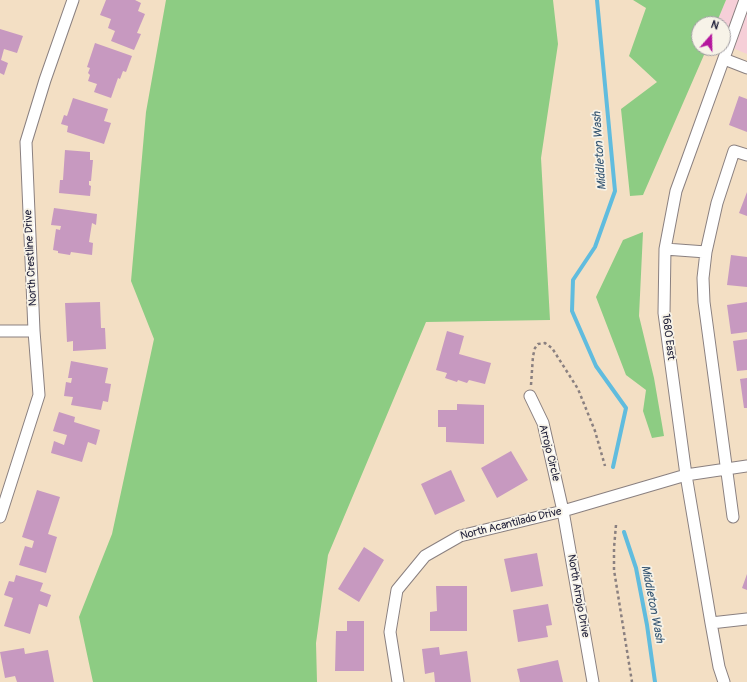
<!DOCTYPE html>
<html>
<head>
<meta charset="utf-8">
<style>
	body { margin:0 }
	#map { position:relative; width:747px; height:682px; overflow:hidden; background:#f3dfc4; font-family:Pangolin,sans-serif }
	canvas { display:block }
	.north { position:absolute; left:691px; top:16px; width:40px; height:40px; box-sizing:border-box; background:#f7f3e8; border:1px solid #a29fa3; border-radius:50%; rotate:20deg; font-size:11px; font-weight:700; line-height:16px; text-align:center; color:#22223b }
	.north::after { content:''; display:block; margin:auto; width:14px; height:18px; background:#b5179e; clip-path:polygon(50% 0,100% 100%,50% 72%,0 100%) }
</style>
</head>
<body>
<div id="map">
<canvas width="747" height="682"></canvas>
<div class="north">N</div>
</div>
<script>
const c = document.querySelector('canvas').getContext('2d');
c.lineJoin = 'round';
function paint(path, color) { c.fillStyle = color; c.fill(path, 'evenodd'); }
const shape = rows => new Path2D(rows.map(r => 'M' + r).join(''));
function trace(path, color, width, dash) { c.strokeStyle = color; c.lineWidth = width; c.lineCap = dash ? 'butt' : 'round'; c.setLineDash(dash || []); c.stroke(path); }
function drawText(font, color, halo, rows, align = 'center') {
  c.font = font + ' Pangolin,sans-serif'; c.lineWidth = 3.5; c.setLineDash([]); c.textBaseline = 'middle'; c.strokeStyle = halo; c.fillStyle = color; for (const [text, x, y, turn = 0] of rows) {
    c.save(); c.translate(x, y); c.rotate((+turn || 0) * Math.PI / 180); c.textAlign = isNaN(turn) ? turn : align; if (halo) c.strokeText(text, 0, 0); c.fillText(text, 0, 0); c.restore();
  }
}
const built = shape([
	[726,0,747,0,747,54,723,44,723,24,716,24]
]);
const green = shape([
	[166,0,553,0,558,44,541,158,550,320,426,322,328,555,316,643,317,682,93,682,79,617,112,534,154,339,131,281,146,112],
	[633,0,726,0,716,24,699,24,699,48,707,48,643,195,630,196,621,109,657,82,629,56,646,8],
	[643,232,639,316,654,378,664,436,652,438,643,411,646,390,626,375,596,297,623,240]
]);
const stream = shape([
	[597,0,615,191,595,247,573,280,572,311,596,366,626,408,613,467],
	[624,532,636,568,647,625,655,682]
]);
const building = shape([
	[106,0,135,0,141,3,138,11,145,14,137,33,141,34,134,50,111,41,115,31,108,28,111,19,100,15],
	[0,29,23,36,17,53,4,49,1,60,8,63,4,75,0,73],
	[95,43,132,56,126,72,123,71,120,79,118,78,111,98,94,92,97,84,88,81,90,75,88,73,90,68,87,67],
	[739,96,747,99,747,132,729,125],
	[73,98,108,109,104,121,111,123,104,144,67,132,68,126,61,124,64,115,67,116],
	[65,150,90,152,90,160,93,160,91,181,89,181,89,185,91,186,90,196,59,193,60,180,63,180],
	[747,192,747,216,739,213],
	[54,208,97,214,96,225,92,223,89,242,93,243,92,255,71,252,70,255,58,253,58,251,53,250,56,229,60,230,61,226,51,225],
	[731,255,747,257,747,287,727,285],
	[100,302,101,328,105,328,106,349,73,351,73,341,67,342,65,303],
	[747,302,747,332,731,334,727,305],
	[447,331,464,336,459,354,491,363,485,384,469,380,467,383,458,380,457,382,445,378,447,373,436,370],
	[747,339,747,370,737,371,733,341],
	[71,361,108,368,105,383,111,384,108,402,103,401,101,410,71,405,73,397,64,396,66,382,71,383,72,378,68,378],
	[747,378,747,408,744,408,740,379],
	[457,404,484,405,484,444,446,442,446,427,438,427,438,410,457,410],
	[59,412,75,417,74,422,100,430,96,445,88,442,82,462,51,453,54,441,64,445,67,435,53,431],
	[511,451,528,480,497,498,481,468],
	[451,470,465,501,435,515,421,484],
	[37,490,60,497,48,534,57,537,46,573,19,565,25,546,32,548,34,541,22,537],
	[364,547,384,560,359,602,338,589],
	[537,553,543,586,511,592,504,559],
	[747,574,747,590,742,588],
	[16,575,43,583,40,591,51,595,47,607,39,604,30,634,4,626,13,598,4,595,9,581,14,582],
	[436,586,467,586,467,631,430,631,430,612,437,611],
	[548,604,552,625,546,626,548,637,518,642,513,610],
	[347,621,364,621,364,671,335,671,336,631,347,631],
	[439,647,440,655,467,651,471,682,435,682,434,672,425,674,422,649],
	[24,648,25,654,48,650,54,682,17,682,15,676,5,678,0,652],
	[558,660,563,682,520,682,517,669]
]);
const path = shape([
	[531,385,533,356,535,348,538,344,545,343,552,348,578,389,595,431,605,466],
	[616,525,614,548,614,570,632,682]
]);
const minor = shape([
	[724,59,747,68],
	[665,249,706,252],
	[0,331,34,331],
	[530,396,543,423,563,511,593,682],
	[0,517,39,395,34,331,26,142,45,80,73,0],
	[733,517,704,302,703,278,706,252,717,203,734,151,747,155],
	[711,623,747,619],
	[398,682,390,632,397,590,425,556,460,536,563,511,686,475,747,466],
	[724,682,719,667,711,623,686,475,664,313,665,249,676,191,745,0]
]);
const streetNames = [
	["North Crestline Drive",31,258,-93],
	["1680 East",668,337,83],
	["Arrojo Circle",549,453,76],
	["North Acantilado Drive",511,524,-14],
	["North Arrojo Drive",578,596,80]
];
const waterNames = [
	["Middleton Wash",600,151,-94],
	["Middleton Wash",652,604,79]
];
paint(built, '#f6cfd8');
paint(green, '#8dcc83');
trace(stream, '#60bcde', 4);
paint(building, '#c799c0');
trace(minor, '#8a8080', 13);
trace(path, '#8a8080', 2.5, [3, 3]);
trace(minor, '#fff', 11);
drawText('11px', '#22223b', '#f7f3e8', streetNames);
drawText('italic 12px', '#385874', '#f7f3e8', waterNames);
</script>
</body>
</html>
